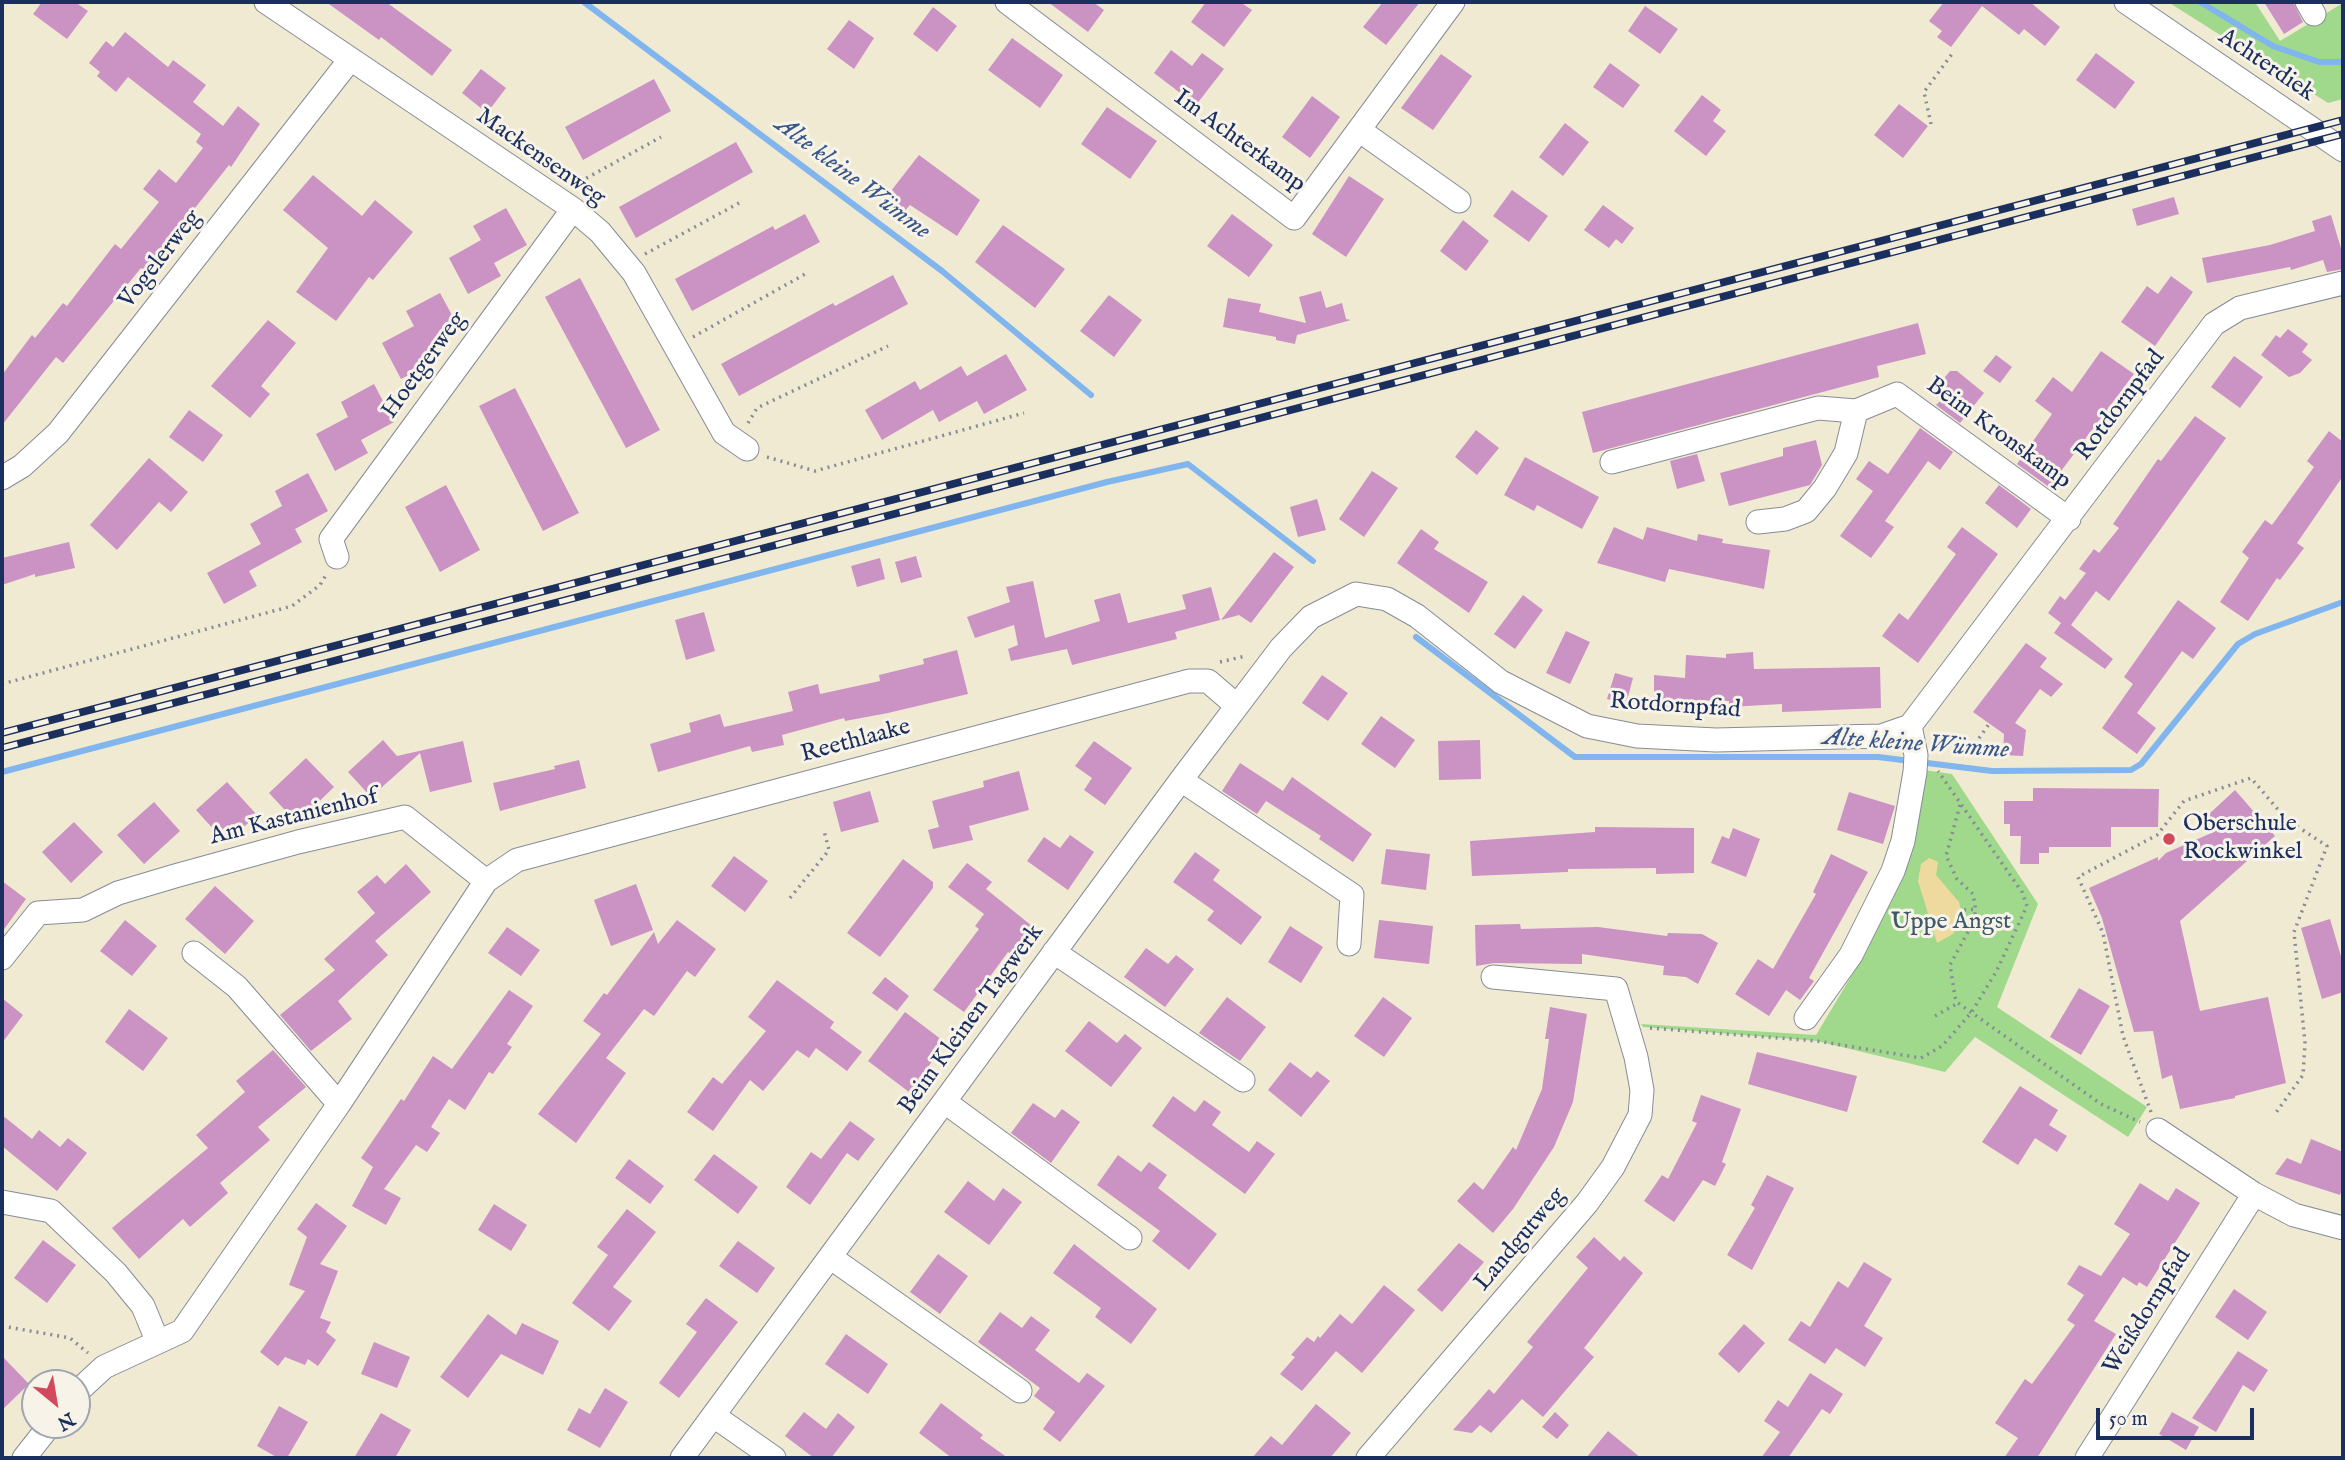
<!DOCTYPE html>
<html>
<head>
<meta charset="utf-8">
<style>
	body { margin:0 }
	#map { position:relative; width:2345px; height:1460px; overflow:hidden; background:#f0ead3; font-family:"IM FELL English",serif }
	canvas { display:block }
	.frame { position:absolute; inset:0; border:4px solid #1b2f5e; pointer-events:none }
	.north { position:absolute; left:21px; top:1369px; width:70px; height:70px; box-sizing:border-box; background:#f7f3e8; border:2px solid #9fa5b1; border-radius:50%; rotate:150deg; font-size:19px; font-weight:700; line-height:28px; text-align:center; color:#1b2f5e }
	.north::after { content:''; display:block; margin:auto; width:24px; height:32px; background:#d1495b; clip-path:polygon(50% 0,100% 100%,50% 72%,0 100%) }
	.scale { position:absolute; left:2096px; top:1408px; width:158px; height:32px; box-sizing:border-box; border:4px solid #1b2f5e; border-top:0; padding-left:9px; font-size:21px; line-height:24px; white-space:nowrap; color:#1b2f5e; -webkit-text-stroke:5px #f7f3e8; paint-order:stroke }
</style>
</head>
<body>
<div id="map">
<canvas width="2345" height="1460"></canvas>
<div class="frame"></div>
<div class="north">N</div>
<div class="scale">50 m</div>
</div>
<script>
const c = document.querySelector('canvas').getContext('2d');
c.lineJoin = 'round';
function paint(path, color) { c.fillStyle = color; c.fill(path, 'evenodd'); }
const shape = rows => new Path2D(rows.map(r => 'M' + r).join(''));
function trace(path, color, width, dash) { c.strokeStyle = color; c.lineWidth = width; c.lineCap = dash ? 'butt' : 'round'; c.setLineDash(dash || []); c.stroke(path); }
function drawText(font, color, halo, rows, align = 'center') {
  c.font = font + ' "IM FELL English",serif'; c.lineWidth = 6; c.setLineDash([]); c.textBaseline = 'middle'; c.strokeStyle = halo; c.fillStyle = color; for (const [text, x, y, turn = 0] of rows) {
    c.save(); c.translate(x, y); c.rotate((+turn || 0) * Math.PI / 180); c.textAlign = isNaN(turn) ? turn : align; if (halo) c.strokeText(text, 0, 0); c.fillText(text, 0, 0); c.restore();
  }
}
const green = shape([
	[2168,2,2255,2,2280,41,2343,3,2343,99,2328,103],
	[1917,769,1952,774,2038,904,1997,1007,2147,1107,2128,1137,1975,1037,1945,1072,1817,1041,1643,1027,1641,1024,1816,1035,1858,965,1914,844]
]);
const sand = shape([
	[1929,858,1938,862,1936,875,1959,902,1963,917,1953,934,1937,943,1918,881,1921,864]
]);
const stream = shape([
	[584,2,942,271,1091,395],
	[2200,2,2273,46,2319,62,2343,62],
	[1416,637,1575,757,1878,757,1992,771,2131,770,2141,764,2238,644,2255,634,2343,602],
	[2,772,1107,482,1188,464,1313,561]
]);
const building = shape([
	[42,2,75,2,88,11,67,39,33,14],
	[326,2,386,2,452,50,432,76,381,37,379,40],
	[1048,2,1093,2,1104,10,1088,32],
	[1206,2,1240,2,1252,10,1224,47,1191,22],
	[1383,2,1420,2,1386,45,1363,27],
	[1944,2,2030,2,2060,27,2045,46,2024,29,2019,35,1982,6,1951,47,1937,37,1942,31,1929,21],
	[2264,2,2293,2,2303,22,2284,34],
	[1645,6,1678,29,1660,54,1628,31],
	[933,7,957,26,937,52,913,34],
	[849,20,874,38,854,69,827,49],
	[125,32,168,67,173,60,206,85,193,102,223,126,238,106,260,124,231,167,229,165,145,271,141,268,63,363,56,357,2,425,2,375,32,335,35,338,63,303,67,306,115,244,121,249,159,202,143,189,159,169,176,183,203,148,196,142,201,134,128,77,116,92,97,76,100,72,89,63,106,41,113,47],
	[1012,38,1063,75,1040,108,988,70],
	[1171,50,1192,66,1202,53,1224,69,1196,105,1154,73],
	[2096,53,2135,82,2115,109,2076,80],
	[1441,54,1472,76,1433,130,1401,108],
	[1610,63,1640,85,1623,108,1593,87],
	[481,69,506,88,487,113,462,93],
	[654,79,671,111,583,160,565,127],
	[1702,95,1721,110,1713,121,1726,131,1706,156,1674,131],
	[1312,96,1340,117,1310,158,1282,137],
	[1899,104,1928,126,1903,158,1874,135],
	[1107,107,1157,141,1130,179,1081,144],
	[1565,123,1589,142,1563,176,1539,157],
	[736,142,753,172,636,238,619,207],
	[919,155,980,200,957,236,910,205,902,214,884,200],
	[313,175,362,216,375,200,413,232,373,280,369,277,336,321,296,292,328,248,283,210],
	[1349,176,1384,199,1346,257,1312,234],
	[1512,190,1548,216,1529,242,1493,216],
	[2174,197,2179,214,2137,226,2132,209],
	[1603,205,1634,228,1622,244,1616,239,1609,248,1584,230],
	[506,208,527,245,494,263,501,276,468,294,449,258,481,240,473,226],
	[805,214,820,242,692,311,675,279,773,226,775,230],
	[1232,214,1273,245,1249,277,1207,246],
	[2331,215,2343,255,2343,269,2327,272,2323,260,2291,270,2290,267,2207,283,2202,258,2270,245,2315,231,2312,221],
	[1463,220,1489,241,1466,271,1440,251],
	[1003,225,1065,269,1035,308,975,262],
	[893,275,908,304,739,396,721,364,833,303,835,306],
	[2171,276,2193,292,2155,346,2121,322,2147,286,2158,294],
	[580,278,660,430,626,448,545,297],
	[1321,291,1326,308,1342,303,1346,319,1351,320,1297,335,1295,344,1276,340,1276,337,1223,327,1228,298,1261,304,1259,312,1306,323,1299,297],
	[440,293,460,330,427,349,434,362,401,379,382,343,414,326,406,311],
	[1109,295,1142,320,1114,357,1080,331],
	[268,320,296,343,261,386,270,394,250,418,211,386],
	[1918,323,1926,354,1877,366,1879,377,1593,453,1582,412],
	[2288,329,2308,344,2302,352,2312,360,2300,373,2289,377,2261,355,2276,335,2280,338],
	[2101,351,2134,374,2049,487,2017,464,2052,414,2035,401,2053,377,2072,392],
	[1006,354,1027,390,984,414,977,401,939,422,933,410,882,440,865,410,915,381,920,390,961,366,967,376],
	[1996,355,2012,367,2000,383,1983,371],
	[2234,356,2263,377,2240,408,2211,387],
	[1950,371,1957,371,1984,393,1960,423,1936,405,1941,400,1932,393],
	[374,384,394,422,361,440,368,453,335,471,316,434,348,417,341,402],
	[515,388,579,513,543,531,479,406],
	[189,410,223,435,203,462,169,437],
	[2195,416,2226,438,2109,601,2096,591,2071,625,2113,659,2105,669,2054,633,2061,623,2048,613,2060,596,2065,600,2086,573,2079,569,2094,549,2099,553,2119,528,2113,524,2158,459,2161,461],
	[1920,428,1953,452,1940,470,1928,461,1885,521,1894,527,1871,558,1840,536,1873,491,1856,479,1869,461,1888,474],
	[1476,430,1499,448,1477,475,1455,457],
	[2329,431,2343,442,2343,476,2297,543,2304,548,2280,580,2277,578,2248,621,2220,602,2249,558,2242,552,2265,520,2272,525,2314,467,2307,461],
	[1816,440,1822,465,1810,485,1729,506,1720,473,1783,456,1783,448],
	[1697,454,1705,481,1677,489,1670,461],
	[1525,457,1599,497,1582,529,1537,505,1534,511,1504,495],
	[149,458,188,492,171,512,159,502,117,550,90,525],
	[1372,471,1398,488,1364,537,1339,519],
	[308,473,328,511,295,529,302,542,249,571,257,586,224,604,207,573,261,544,250,524,282,506,275,491],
	[446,485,480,550,440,572,405,507],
	[1999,485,2031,509,2017,528,1985,503],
	[1317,499,1326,530,1298,537,1290,507],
	[1614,527,1643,540,1647,527,1697,541,1698,534,1723,539,1722,543,1770,550,1764,589,1669,569,1665,582,1597,563],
	[1962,527,1998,554,1918,663,1882,636,1899,613,1908,620,1956,554,1947,547],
	[1421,529,1439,542,1434,549,1488,582,1469,613,1397,563],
	[69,542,75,568,35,577,35,574,2,585,2,558],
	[1274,552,1294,567,1251,623,1239,615,1221,620],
	[916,556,922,577,901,583,895,562],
	[880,558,885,579,857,587,851,566],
	[1033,581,1045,638,1100,621,1094,600,1120,593,1128,623,1186,609,1182,595,1211,587,1220,620,1175,632,1177,639,1072,665,1067,649,1011,661,1008,649,1018,645,1014,625,975,638,967,617,1010,602,1006,587],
	[1523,595,1543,610,1515,649,1494,634],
	[2178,600,2216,628,2193,659,2182,651,2137,713,2156,728,2137,754,2102,728,2133,684,2124,677],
	[704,612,715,651,686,660,675,620],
	[1566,631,1590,642,1570,684,1546,673],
	[2026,643,2047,658,2040,667,2063,684,2051,697,2040,689,2015,723,2026,730,2023,756,2003,755,2004,734,1973,712],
	[957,650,968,694,888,713,845,721,844,718,782,735,784,745,752,752,750,746,658,772,650,744,691,732,689,723,720,714,724,727,793,711,788,692,818,684,820,694,880,681,879,675,924,664,923,659],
	[1753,652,1754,669,1880,667,1881,708,1782,712,1782,704,1729,707,1729,701,1689,700,1688,710,1654,708,1654,675,1685,678,1686,655,1726,658,1726,654],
	[1615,673,1633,678,1626,704,1607,699],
	[1322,675,1348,693,1328,721,1302,703],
	[1381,716,1415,740,1395,768,1361,744],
	[383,740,397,756,463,741,472,782,430,792,420,753,371,797,348,772],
	[1480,740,1481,779,1439,780,1438,741],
	[1094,741,1132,768,1105,805,1084,790,1092,778,1075,766],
	[306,758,334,787,297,823,269,793],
	[579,760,586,788,500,811,493,783,555,769,554,766],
	[1240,763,1283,791,1292,777,1372,834,1353,862,1319,839,1321,836,1266,801,1257,814,1222,791],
	[1019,771,1029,810,969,826,973,840,933,849,928,830,939,827,932,801,984,787,983,781],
	[227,782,257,815,226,843,196,810],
	[2033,788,2159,789,2158,827,2111,827,2111,847,2049,847,2049,853,2039,853,2039,864,2020,864,2021,836,2010,836,2010,824,2004,824,2004,801,2033,801],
	[2235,790,2275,836,2180,921,2200,1011,2268,997,2286,1083,2235,1096,2235,1098,2180,1109,2172,1075,2162,1079,2153,1031,2134,1032,2102,918,2089,888,2158,857,2158,861,2166,853,2225,827,2195,827],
	[870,791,879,822,841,832,833,802],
	[1849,792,1895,806,1883,844,1837,830],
	[154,802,180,831,144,864,117,835],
	[74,822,103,852,71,883,42,852],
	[1595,827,1694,828,1694,873,1656,874,1656,868,1568,869,1568,872,1472,876,1470,841,1595,832],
	[1733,828,1760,839,1746,877,1711,863,1722,836,1729,839],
	[1070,835,1094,852,1068,890,1027,861,1044,837,1060,848],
	[1386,849,1430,854,1426,890,1381,884],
	[1195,852,1220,870,1213,880,1262,917,1241,945,1207,920,1214,911,1173,882],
	[1831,854,1868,872,1809,978,1814,981,1800,1000,1786,990,1769,1016,1735,994,1758,959,1773,969,1816,894,1813,892],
	[734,856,768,881,745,912,711,886],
	[903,859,933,882,933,888,880,957,847,933],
	[967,863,992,882,986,889,1032,926,1011,954,1008,952,964,1012,933,990,979,929,975,926,984,914,948,887],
	[406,864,431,892,375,941,388,955,338,1001,352,1019,311,1051,280,1015,335,970,324,959,375,913,357,892,377,875,385,884],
	[2,881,26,899,2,932],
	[636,884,653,930,611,946,594,900],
	[215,886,254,921,225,954,185,919],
	[2330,919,2343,963,2343,992,2322,999,2301,928],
	[125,920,157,946,132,976,100,951],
	[677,920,716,949,695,977,687,971,654,1016,644,1009,606,1058,626,1073,576,1143,538,1114,601,1034,583,1021,604,993,607,995,654,932,658,944],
	[1379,920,1433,926,1429,964,1374,958],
	[1520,924,1521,929,1598,927,1667,936,1668,933,1702,934,1718,943,1698,984,1686,977,1663,975,1664,966,1582,954,1582,964,1494,963,1476,966,1475,925],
	[1290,926,1323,947,1301,983,1268,962],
	[507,927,540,950,521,976,488,953],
	[1146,948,1168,964,1176,955,1194,969,1165,1007,1124,977],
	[885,977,909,996,897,1011,872,993],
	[777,980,834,1022,830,1028,862,1052,847,1071,816,1048,809,1058,797,1050,763,1091,750,1080,713,1131,687,1112,713,1077,722,1084,766,1031,748,1017],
	[2079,988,2110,1006,2081,1055,2050,1037],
	[509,990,533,1006,507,1044,512,1047,493,1074,489,1072,465,1110,449,1099,431,1127,440,1133,427,1152,416,1145,384,1189,401,1198,386,1225,352,1206,373,1167,361,1158,401,1099,404,1101,433,1056,452,1069],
	[1227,997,1266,1027,1240,1061,1199,1033],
	[1383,997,1412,1018,1384,1057,1354,1036],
	[2,998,23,1015,2,1043],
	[1550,1007,1587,1014,1573,1102,1554,1147,1513,1209,1493,1233,1457,1201,1474,1182,1483,1190,1513,1147,1516,1150,1542,1089,1549,1039,1545,1039],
	[129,1009,168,1038,143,1071,105,1042],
	[905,1012,946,1043,909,1092,868,1061],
	[1089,1021,1117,1043,1125,1034,1142,1048,1111,1087,1065,1051],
	[273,1050,306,1087,258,1127,270,1140,220,1183,228,1193,190,1227,183,1219,139,1259,112,1228,208,1148,196,1135,245,1092,236,1081],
	[1757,1052,1857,1076,1847,1112,1748,1084],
	[1290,1062,1311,1078,1317,1071,1330,1081,1301,1117,1268,1090],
	[2020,1086,2058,1110,2049,1125,2067,1136,2057,1152,2035,1138,2018,1165,1982,1142],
	[1701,1095,1741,1109,1722,1162,1726,1164,1715,1186,1703,1180,1674,1222,1644,1201,1662,1175,1668,1179,1697,1123,1692,1121],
	[1173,1096,1195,1112,1204,1100,1221,1112,1212,1125,1249,1152,1257,1141,1275,1154,1245,1194,1152,1126],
	[1033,1103,1055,1118,1062,1109,1080,1122,1051,1163,1011,1133],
	[2,1115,32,1139,39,1130,60,1147,68,1138,87,1153,57,1191,2,1146],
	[850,1121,875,1139,858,1161,847,1153,810,1205,786,1187,811,1152,821,1159],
	[2311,1139,2343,1152,2343,1187,2340,1195,2275,1174,2287,1158,2301,1164],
	[714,1154,758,1187,738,1214,694,1180],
	[1118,1155,1141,1172,1149,1162,1167,1175,1158,1188,1217,1234,1189,1270,1152,1241,1160,1231,1097,1185],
	[629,1159,664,1186,650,1204,615,1178],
	[1767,1175,1794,1188,1752,1270,1727,1255,1755,1208,1751,1205],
	[968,1181,994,1201,1003,1188,1022,1202,989,1245,944,1212],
	[2140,1183,2168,1201,2176,1188,2200,1203,2147,1287,2139,1282,2137,1286,2123,1277,2094,1321,2116,1334,2037,1458,2004,1458,2018,1438,1995,1423,2025,1379,2032,1384,2075,1325,2067,1320,2084,1295,2067,1284,2079,1265,2101,1276,2130,1234,2114,1224],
	[316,1203,347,1226,320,1264,338,1271,320,1318,331,1322,326,1332,336,1340,318,1366,308,1359,305,1365,285,1357,278,1366,260,1352,305,1291,289,1285,307,1237,297,1229],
	[494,1204,527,1225,511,1251,478,1230],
	[627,1209,656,1232,613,1287,632,1301,609,1331,572,1303,608,1255,597,1247],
	[1594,1237,1620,1261,1624,1256,1643,1273,1584,1348,1594,1357,1543,1417,1522,1399,1491,1433,1480,1425,1472,1433,1453,1430,1489,1389,1494,1394,1533,1347,1527,1342,1588,1268,1576,1257],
	[43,1240,76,1265,47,1303,14,1278],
	[738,1241,775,1268,757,1293,719,1266],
	[1459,1243,1484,1262,1442,1312,1417,1290],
	[1074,1244,1157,1309,1131,1344,1095,1317,1101,1308,1053,1273],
	[938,1254,968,1276,940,1314,910,1292],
	[1864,1262,1892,1279,1864,1326,1883,1338,1865,1367,1836,1348,1825,1364,1788,1340,1801,1321,1810,1327,1838,1281,1848,1288],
	[1384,1285,1415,1310,1362,1373,1336,1351,1302,1391,1280,1374,1295,1357,1291,1355,1307,1337,1314,1342,1318,1336,1320,1338,1340,1314,1352,1324],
	[2234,1289,2267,1312,2248,1340,2215,1317],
	[706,1298,738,1322,679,1398,659,1383,697,1332,686,1324],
	[1000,1312,1022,1328,1031,1316,1050,1330,1035,1350,1079,1383,1087,1373,1105,1386,1060,1442,1043,1429,1055,1412,1034,1396,1040,1388,978,1342],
	[488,1314,516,1335,522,1323,559,1341,543,1375,501,1354,468,1398,440,1377],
	[1744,1324,1765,1343,1739,1373,1718,1354],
	[846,1334,888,1364,868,1394,825,1364],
	[374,1342,410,1357,397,1388,361,1374],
	[2238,1351,2268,1370,2254,1392,2243,1385,2216,1432,2192,1418],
	[2,1356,29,1384,2,1410],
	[1810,1373,1843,1394,1830,1414,1822,1409,1788,1458,1761,1458,1780,1432,1764,1421,1778,1400,1788,1407],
	[605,1388,628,1402,600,1448,567,1430,579,1408,590,1414],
	[941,1403,983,1435,980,1438,1008,1458,952,1458,919,1433],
	[1316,1404,1351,1433,1330,1458,1252,1458,1271,1436,1282,1445],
	[279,1406,308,1422,287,1458,278,1458,257,1446],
	[804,1412,826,1429,838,1413,855,1427,831,1458,814,1458,785,1436],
	[1555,1412,1569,1425,1557,1439,1542,1427],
	[2172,1412,2199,1427,2186,1450,2159,1434],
	[381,1413,411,1430,395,1458,354,1458],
	[1608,1431,1641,1458,1586,1458]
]);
const path = shape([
	[1931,124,1924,92,1952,54],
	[574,185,661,137],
	[645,254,741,202],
	[693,337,807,273],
	[748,423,757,408,888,346],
	[767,457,815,471,1024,413],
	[1220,662,1246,656],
	[2,684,292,606,320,585,326,575],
	[1975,744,1989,724],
	[1960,805,1946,856,1957,879,1973,894,1976,911,1970,928,1950,965,1955,997,1958,1003,2101,1104,2140,1122],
	[790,898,829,850,824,831],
	[1964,910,1976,909],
	[1935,1016,1958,1003],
	[1650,1028,1817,1041,1921,1058,1942,1046,1971,1013,1996,972,2027,906,2022,892,1938,771],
	[2151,1112,2123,1036,2103,933,2078,877,2157,835,2184,801,2251,778,2286,819,2327,846,2294,932,2305,1043,2303,1075,2275,1114],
	[2,1326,70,1338,88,1353]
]);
const minor = shape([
	[266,2,573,209,600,232,634,273,724,433,747,449],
	[1007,2,1294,218,1453,2],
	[2126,2,2343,150],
	[2307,2,2314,14],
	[1359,130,1459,201],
	[1612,462,1818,408,1856,411,1897,394,2069,519],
	[2,478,22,466,58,433,349,61],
	[1758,522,1785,519,1806,511,1825,488,1846,453,1856,411],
	[337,557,331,539,573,209],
	[1181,780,1352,895,1349,944],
	[486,881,517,860,1189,681,1208,681,1237,706],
	[1054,952,1243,1080],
	[194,953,237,987,339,1104],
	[2,958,38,913,83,910,118,893,175,876,298,842,405,817,486,881,339,1104,182,1331,104,1367,77,1392],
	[1806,1018,1851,955,1893,871,1903,841,1915,772,1916,755,1910,726],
	[945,1102,1130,1238],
	[2158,1130,2254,1194,2294,1215,2343,1228],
	[2,1202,51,1211,116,1273,143,1306,157,1340],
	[830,1257,1020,1391],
	[714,1416,774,1458],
	[24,1458,50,1425],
	[682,1458,1181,780,1281,648,1311,617,1356,594,1387,599,1417,616,1501,682,1587,726,1637,736,1716,740,1881,736,1910,726,2214,324,2240,308,2343,283],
	[1368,1458,1587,1203,1613,1167,1640,1115,1642,1090,1636,1057,1616,989,1493,977],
	[2087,1458,2254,1194]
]);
const rail = shape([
	[2,733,2343,120],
	[2,748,2343,134]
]);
const markers = [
	[2169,839,7,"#d1495b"]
];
const streetNames = [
	["Achterdiek",2266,66,34],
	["Im Achterkamp",1239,142,36],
	["Mackensenweg",540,158,35],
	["Vogelerweg",161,260,-52],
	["Hoetgerweg",425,366,-54],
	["Rotdornpfad",2121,406,-53],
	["Beim Kronskamp",1998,434,36],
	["Rotdornpfad",1675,707,4],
	["Reethlaake",856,742,-15],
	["Am Kastanienhof",294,818,-14],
	["Beim Kleinen Tagwerk",972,1020,-54],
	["Landgutweg",1521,1240,-50],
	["Weißdornpfad",2148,1312,-58]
];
const poiNames = [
	["Oberschule",2183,825],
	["Rockwinkel",2183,853]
];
const parkNames = [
	["Uppe Angst",1951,923]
];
const waterNames = [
	["Alte kleine Wümme",852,179,37],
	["Alte kleine Wümme",1916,745,4]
];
paint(green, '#a0d98b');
paint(sand, '#eeda9e');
trace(stream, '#80b5ee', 6);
paint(building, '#cb92c4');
trace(minor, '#868c98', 25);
trace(path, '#868c98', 3.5, [2, 5]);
trace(minor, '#fff', 23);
trace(rail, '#1b2f5e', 8);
trace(rail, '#f7f3e8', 5, [16]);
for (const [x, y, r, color] of markers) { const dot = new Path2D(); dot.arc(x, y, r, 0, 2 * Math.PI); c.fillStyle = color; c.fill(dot); trace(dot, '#f7f3e8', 2.5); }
drawText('24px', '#1b2f5e', '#f7f3e8', streetNames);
drawText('24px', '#1b2f5e', '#f7f3e8', poiNames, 'left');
drawText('24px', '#3c5a69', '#f7f3e8', parkNames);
drawText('italic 26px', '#395789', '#f7f3e8', waterNames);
</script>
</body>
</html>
